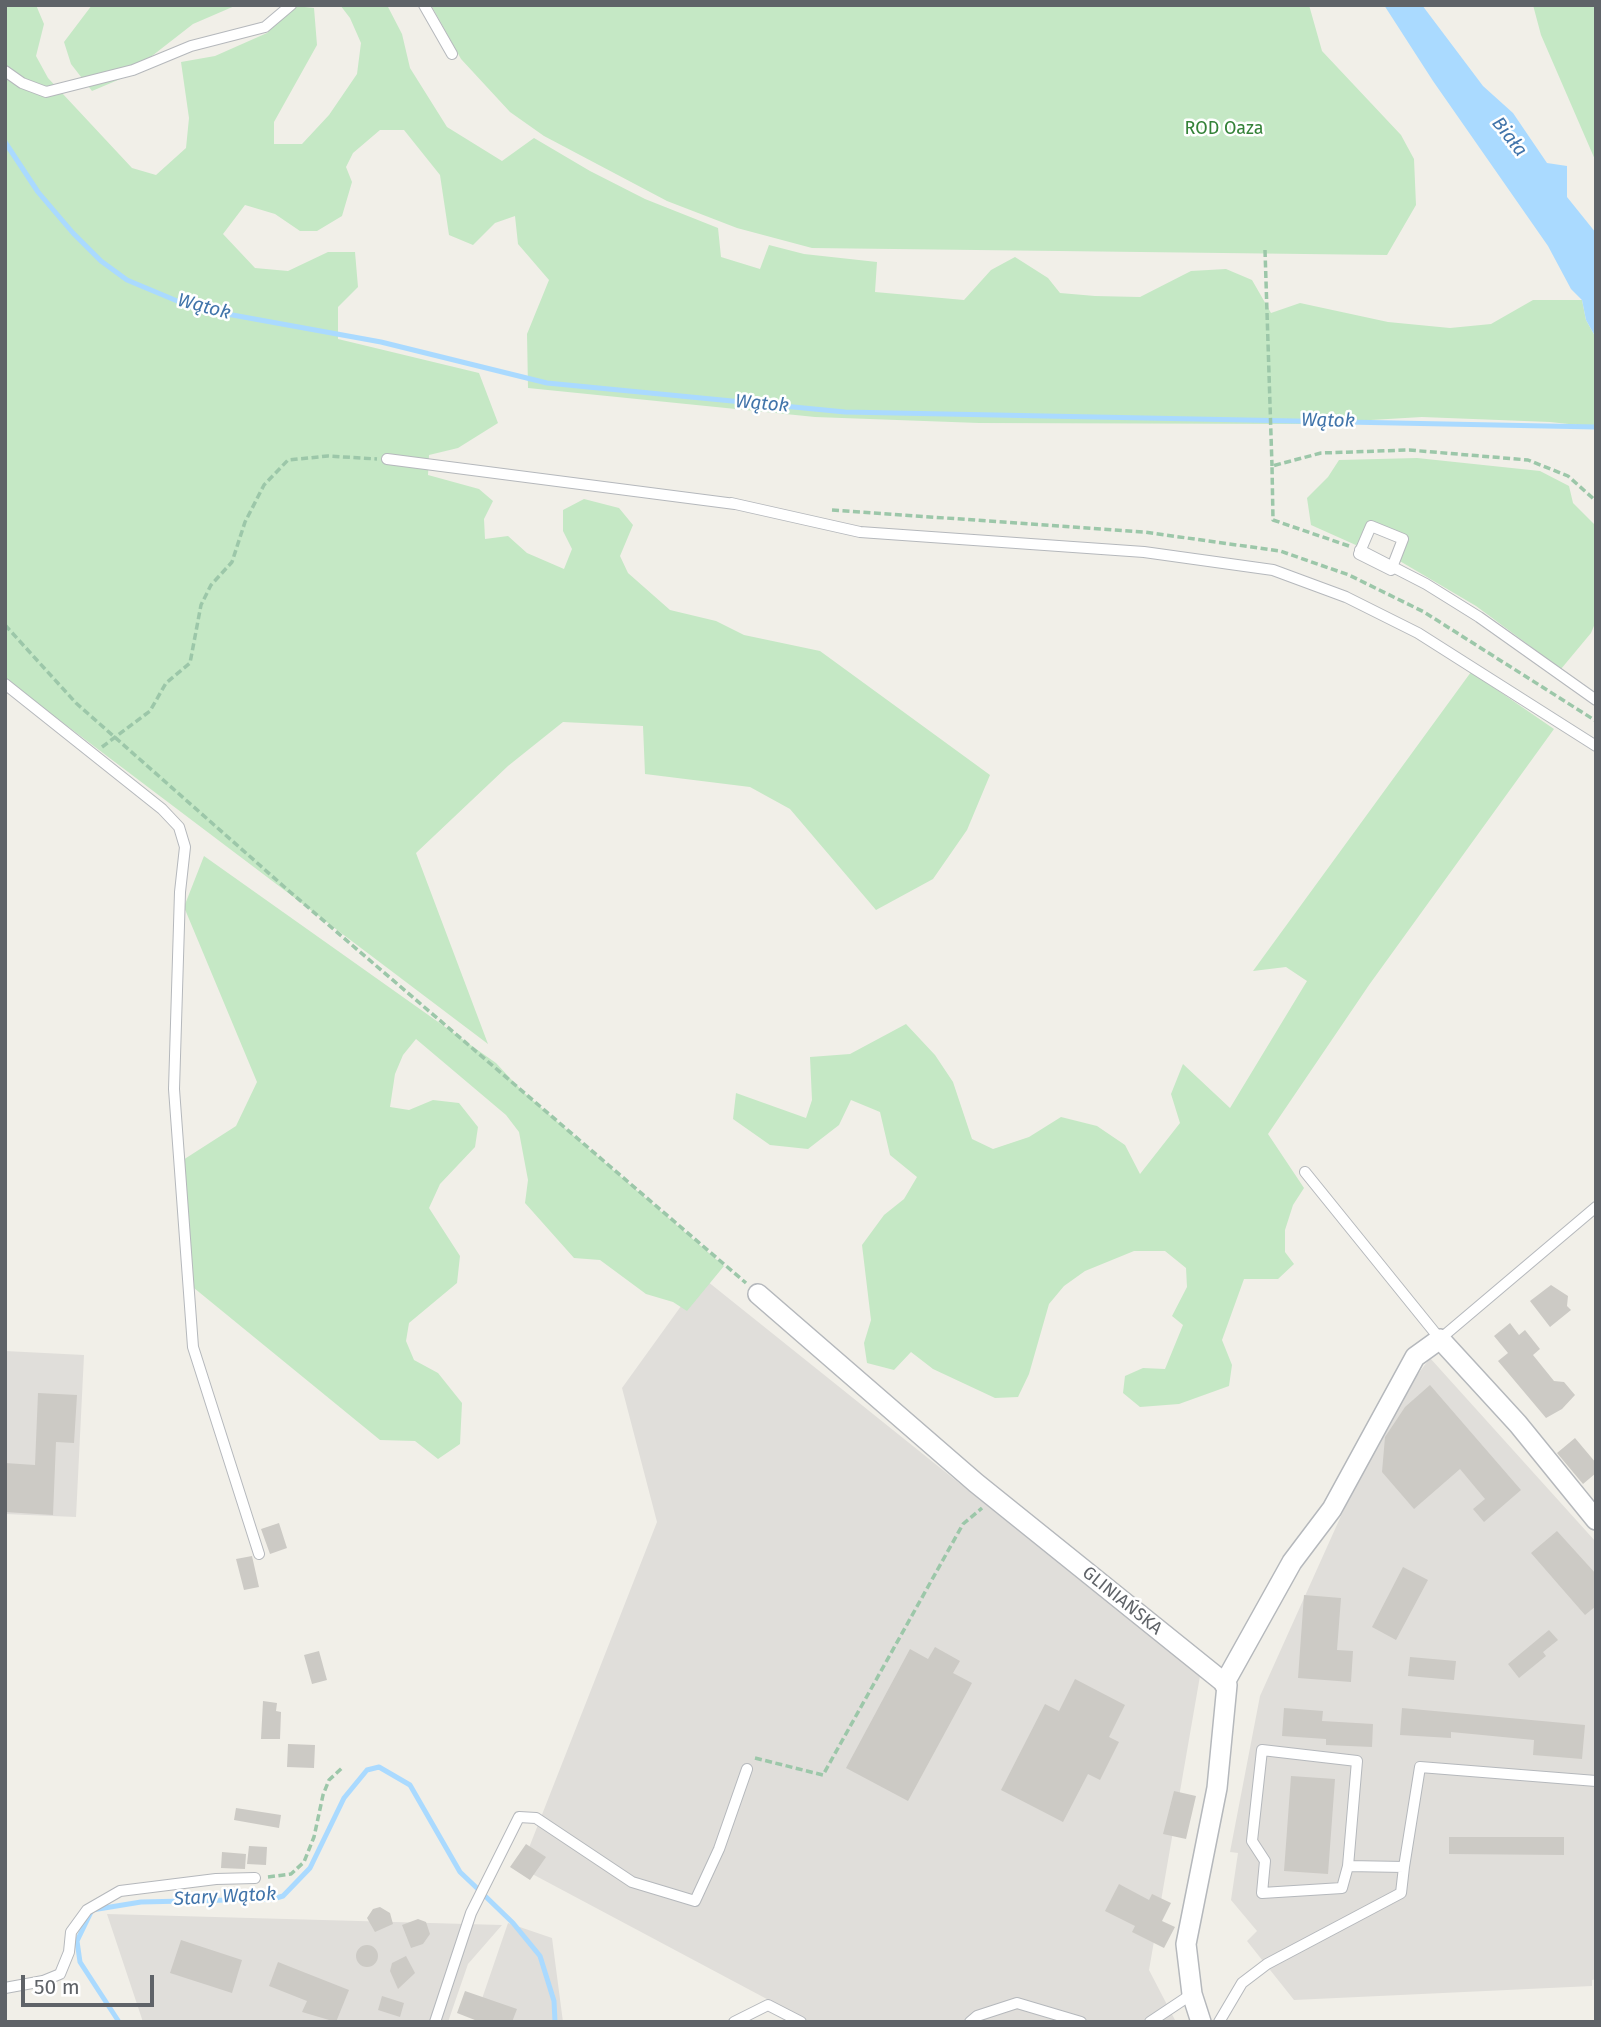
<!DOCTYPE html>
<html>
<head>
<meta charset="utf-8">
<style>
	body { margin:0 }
	#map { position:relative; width:1601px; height:2027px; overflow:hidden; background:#f1efe8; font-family:"Fira Sans",sans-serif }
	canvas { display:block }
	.frame { position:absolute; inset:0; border:7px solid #5f6368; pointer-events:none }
	.scale { position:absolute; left:21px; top:1975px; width:133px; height:32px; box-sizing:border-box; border:4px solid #5f6368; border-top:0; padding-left:9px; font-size:21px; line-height:24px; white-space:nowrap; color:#5f6368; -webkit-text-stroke:5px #fff; paint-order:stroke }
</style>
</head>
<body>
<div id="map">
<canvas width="1601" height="2027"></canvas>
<div class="frame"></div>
<div class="scale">50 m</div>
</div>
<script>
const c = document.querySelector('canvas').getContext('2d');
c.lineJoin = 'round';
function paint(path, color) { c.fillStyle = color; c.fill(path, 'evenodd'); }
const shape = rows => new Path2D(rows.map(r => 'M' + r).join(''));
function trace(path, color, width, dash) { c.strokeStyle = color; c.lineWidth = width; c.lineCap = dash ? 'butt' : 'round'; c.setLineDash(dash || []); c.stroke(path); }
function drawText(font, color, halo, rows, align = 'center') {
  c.font = font + ' "Fira Sans",sans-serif'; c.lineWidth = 5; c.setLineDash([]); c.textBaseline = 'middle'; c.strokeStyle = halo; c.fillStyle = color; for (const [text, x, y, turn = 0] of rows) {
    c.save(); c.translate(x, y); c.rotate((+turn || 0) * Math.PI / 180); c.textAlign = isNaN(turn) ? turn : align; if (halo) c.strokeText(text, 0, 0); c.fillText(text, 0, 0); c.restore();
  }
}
const industrial = shape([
	[702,1277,1200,1676,1149,1970,1176,2022,810,2022,521,1868,657,1522,622,1388],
	[5,1351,84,1355,76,1517,5,1514],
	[1430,1358,1596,1542,1596,1979,1592,1980,1592,1986,1294,2000,1247,1941,1257,1931,1231,1900,1238,1853,1230,1852,1260,1696,1385,1418],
	[107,1914,502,1925,468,1964,448,2022,143,2022],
	[508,1923,552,1938,563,2022,474,2022]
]);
const green = shape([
	[5,5,36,5,44,24,36,56,48,78,132,168,156,175,186,148,189,118,181,62,215,56,267,33,295,6,314,8,317,45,274,122,274,144,302,144,329,115,357,74,361,43,350,18,340,5,387,5,402,34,410,68,447,127,502,161,534,138,590,171,645,199,718,228,721,257,760,269,769,245,804,254,877,262,875,292,964,300,991,270,1015,257,1048,278,1060,293,1095,296,1140,297,1191,271,1226,269,1252,280,1271,313,1300,303,1388,322,1450,328,1491,324,1533,300,1582,300,1586,320,1596,338,1596,427,1550,422,1422,417,1303,424,979,423,815,417,528,388,527,334,549,280,518,244,515,216,495,223,473,245,449,235,440,175,404,130,380,130,353,153,346,167,352,182,342,216,317,231,300,231,275,214,245,205,223,234,255,268,288,271,328,252,355,252,358,287,338,307,338,339,479,373,498,423,458,448,429,455,428,475,479,489,493,501,484,519,485,539,508,536,527,553,564,569,572,549,563,531,563,510,584,499,619,508,633,525,620,556,628,573,670,610,716,621,744,635,820,651,990,775,967,830,933,879,876,910,790,809,750,787,645,774,643,726,563,722,508,766,416,853,488,1044,5,679],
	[92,5,237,5,193,24,125,77,92,91,71,64,64,42],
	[431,5,1309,5,1322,51,1401,135,1414,159,1416,205,1387,255,812,248,737,228,667,201,544,136,510,112,461,59],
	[1533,5,1596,5,1596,162,1541,35],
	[1417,458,1540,471,1569,486,1573,503,1596,526,1596,621,1591,633,1561,669,1476,606,1398,560,1406,538,1369,522,1358,546,1311,525,1307,498,1328,477,1339,460],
	[1471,672,1554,729,1369,985,1268,1134,1304,1188,1293,1205,1285,1230,1285,1252,1294,1264,1278,1279,1244,1279,1222,1340,1232,1365,1229,1386,1179,1404,1140,1407,1123,1393,1125,1376,1143,1368,1165,1369,1183,1325,1172,1316,1187,1287,1186,1268,1165,1251,1134,1251,1085,1271,1064,1286,1049,1304,1029,1374,1018,1397,995,1398,933,1369,911,1352,894,1370,867,1363,864,1343,871,1320,862,1245,884,1215,904,1199,917,1177,890,1155,880,1112,851,1100,839,1125,808,1149,770,1145,733,1119,736,1093,806,1118,812,1100,810,1057,850,1054,906,1024,935,1055,953,1082,972,1139,993,1149,1029,1137,1061,1117,1097,1126,1125,1145,1140,1174,1180,1123,1171,1094,1183,1064,1230,1108,1307,981,1286,967,1253,971],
	[204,856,496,1063,522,1091,724,1266,687,1311,673,1302,646,1294,600,1260,574,1258,525,1203,528,1180,519,1132,506,1115,416,1039,403,1055,395,1074,390,1107,409,1110,433,1100,459,1103,478,1127,475,1147,440,1184,429,1208,460,1256,457,1283,409,1323,406,1341,414,1360,438,1373,462,1403,460,1444,438,1459,415,1441,380,1440,194,1288,183,1160,236,1126,257,1082,184,907]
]);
const water = shape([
	[1384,5,1422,5,1483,86,1513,113,1547,163,1567,166,1567,197,1596,233,1596,338,1586,320,1582,300,1571,289,1548,246,1433,81]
]);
const stream = shape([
	[5,142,38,192,73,233,101,261,127,280,194,308,381,342,547,383,845,412,1596,427],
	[482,1893,513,1923,540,1956,554,2001,555,2022],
	[119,2022,80,1962,77,1941,92,1910,141,1902,273,1899,283,1896,310,1868,344,1798,367,1770,379,1767,410,1785,460,1872,480,1891]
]);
const building = shape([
	[1551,1285,1568,1296,1567,1306,1571,1310,1550,1327,1530,1301],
	[1510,1323,1519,1335,1525,1330,1540,1349,1533,1355,1554,1381,1564,1382,1575,1395,1562,1409,1546,1418,1498,1361,1508,1353,1494,1336],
	[1430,1385,1521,1490,1484,1522,1473,1509,1485,1499,1460,1469,1414,1509,1382,1472,1385,1437,1405,1407],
	[38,1393,77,1395,74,1443,56,1442,53,1515,5,1512,5,1463,35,1465],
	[1575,1438,1596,1463,1596,1473,1583,1484,1557,1453],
	[279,1523,287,1548,270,1554,261,1529],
	[1557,1531,1596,1574,1596,1606,1585,1615,1531,1553],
	[252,1556,259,1587,244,1590,236,1559],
	[1403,1567,1428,1580,1396,1640,1372,1627],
	[1304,1595,1341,1598,1337,1650,1353,1651,1351,1682,1298,1678],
	[1549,1630,1558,1640,1543,1652,1546,1656,1519,1678,1508,1664],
	[935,1647,960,1661,953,1673,972,1683,908,1801,846,1768,910,1649,928,1659],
	[319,1651,327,1680,312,1684,304,1655],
	[1410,1657,1456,1661,1454,1680,1408,1676],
	[1075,1679,1125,1705,1109,1737,1119,1742,1100,1780,1088,1774,1063,1822,1001,1790,1045,1704,1059,1711],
	[263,1701,277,1703,276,1711,281,1712,280,1739,261,1739],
	[1284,1708,1323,1711,1322,1721,1373,1724,1372,1747,1326,1745,1326,1739,1282,1736],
	[1402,1708,1585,1725,1582,1759,1533,1755,1534,1740,1451,1732,1451,1738,1400,1735],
	[288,1744,315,1745,314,1768,287,1767],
	[1291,1776,1335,1779,1328,1874,1284,1871],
	[1174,1791,1196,1796,1186,1839,1163,1834],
	[236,1808,281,1815,279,1828,234,1820],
	[1449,1837,1564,1837,1564,1855,1449,1854],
	[526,1844,546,1857,530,1880,510,1867],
	[249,1846,267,1847,266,1865,247,1864],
	[222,1852,246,1854,245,1869,221,1868],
	[1119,1884,1149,1900,1152,1894,1171,1903,1162,1921,1175,1927,1164,1948,1132,1932,1135,1926,1105,1911],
	[380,1907,390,1913,393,1924,375,1932,367,1918,373,1909],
	[418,1919,426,1922,430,1934,423,1944,411,1948,402,1925],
	[181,1940,242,1960,232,1993,170,1973],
	'356 1956a11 11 0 1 1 22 0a11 11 0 1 1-22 0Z',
	[406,1956,415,1973,398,1989,390,1971,392,1963],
	[278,1962,349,1990,336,2022,302,2012,307,2001,269,1986],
	[465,1991,517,2009,512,2022,480,2022,457,2013],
	[382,1996,404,2003,400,2017,378,2010]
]);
const path = shape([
	[1265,250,1272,466],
	[832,510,1144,532,1280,551,1349,575,1424,612,1596,721],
	[1349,546,1273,520,1272,466,1321,453,1409,450,1528,460,1568,476,1596,501],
	[5,625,76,703,289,891,746,1283],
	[102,747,150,711,166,683,190,663,201,605,211,585,232,562,245,522,264,485,288,460,328,456,377,459],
	[755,1758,823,1775,963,1524,982,1508],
	[268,1877,291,1874,304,1862,314,1837,323,1795,329,1780,342,1768]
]);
const service = shape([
	[424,5,452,54],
	[5,71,22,83,46,92,133,70,191,46,265,27,291,5],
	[387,459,735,504],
	[731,503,860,532,1144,552,1273,570,1346,597,1418,633,1596,746],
	[1371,526,1403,539,1391,570,1359,554,1371,526],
	[1360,550,1426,584,1479,617,1596,700],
	[5,684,162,809,179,827,185,847,180,892,174,1089,193,1347,259,1554],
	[1305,1172,1440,1339,1596,1207],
	[1262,1750,1357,1761,1348,1866,1342,1888,1262,1893,1265,1861,1252,1841,1262,1750],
	[1404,1867,1420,1767,1596,1781],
	[5,1988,43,1981,60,1974,69,1952,71,1932,87,1910,120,1891,216,1879,255,1878],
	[435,2022,471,1913,519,1817,536,1818,632,1882,695,1901,719,1849,747,1769],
	[734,2022,768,2005,801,2022],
	[970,2022,977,2016,1017,2003,1081,2022],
	[1150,2022,1192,1994],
	[1219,2022,1242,1983,1267,1964,1401,1893,1404,1867,1348,1866]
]);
const minor = shape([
	[758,1294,976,1483,1227,1685,1217,1788,1186,1944,1192,1994,1201,2022],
	[1224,1684,1292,1562,1332,1509,1415,1357,1440,1339,1518,1424,1596,1520]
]);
const parkNames = [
	["ROD Oaza",1224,129]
];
const streetNames = [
	["GLINIAŃSKA",1122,1601,39]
];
const waterNames = [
	["Biała",1509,137,52],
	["Wątok",204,307,15],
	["Wątok",762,404,5],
	["Wątok",1328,421,1],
	["Stary Wątok",225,1897,-3]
];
paint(industrial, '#e0deda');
paint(green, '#c5e8c5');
paint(water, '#aadaff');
trace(stream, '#aadaff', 5);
paint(building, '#cccac5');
trace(service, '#b5b8bc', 12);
trace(minor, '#b5b8bc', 22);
trace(path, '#9cc7a9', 3.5, [7, 3.5]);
trace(service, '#fff', 10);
trace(minor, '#fff', 19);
drawText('18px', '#348238', '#fff', parkNames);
drawText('18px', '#5f6368', '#fff', streetNames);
drawText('italic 19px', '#4174aa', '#fff', waterNames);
</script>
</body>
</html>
